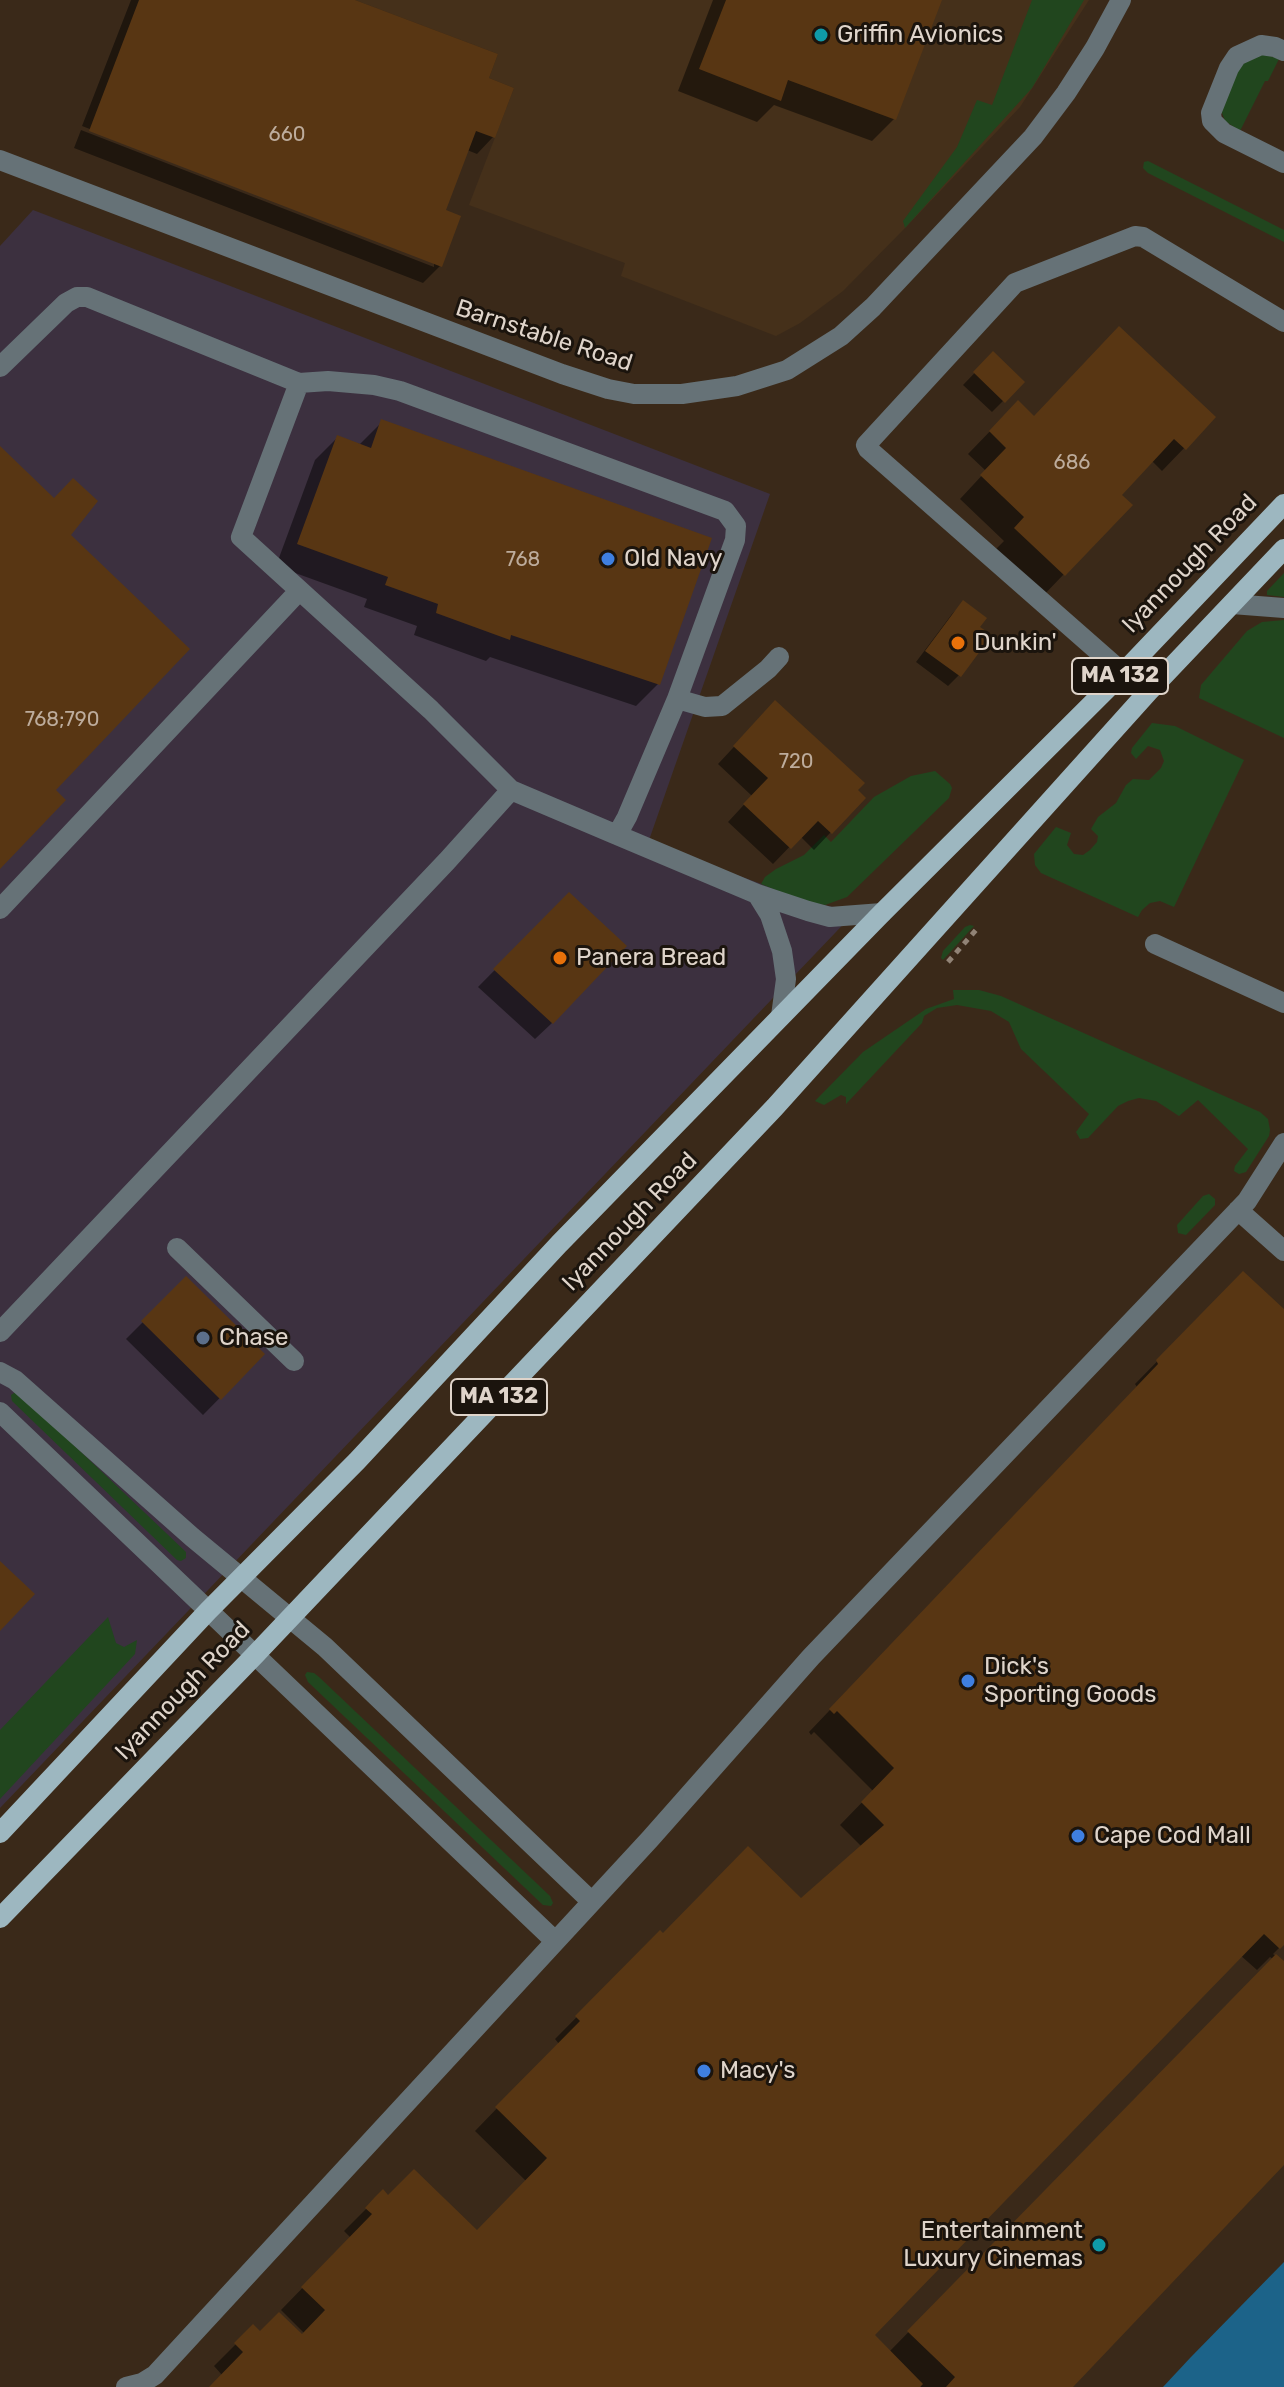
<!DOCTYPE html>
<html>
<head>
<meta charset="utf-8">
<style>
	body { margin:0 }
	canvas { display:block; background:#3a2919 }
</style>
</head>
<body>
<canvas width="1284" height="2387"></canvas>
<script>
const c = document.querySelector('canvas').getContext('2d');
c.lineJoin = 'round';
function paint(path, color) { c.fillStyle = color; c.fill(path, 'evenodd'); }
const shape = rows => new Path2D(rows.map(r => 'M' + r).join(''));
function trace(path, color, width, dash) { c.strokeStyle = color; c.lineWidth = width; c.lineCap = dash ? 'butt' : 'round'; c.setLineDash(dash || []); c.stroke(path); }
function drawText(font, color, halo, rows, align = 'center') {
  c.font = font + ' Rubik,sans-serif'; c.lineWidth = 6; c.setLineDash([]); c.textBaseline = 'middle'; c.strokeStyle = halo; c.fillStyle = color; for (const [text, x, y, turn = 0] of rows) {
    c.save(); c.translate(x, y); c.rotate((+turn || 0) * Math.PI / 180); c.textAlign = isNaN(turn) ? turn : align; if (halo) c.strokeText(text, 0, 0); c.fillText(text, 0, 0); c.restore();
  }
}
const commercial = shape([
	[33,210,770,494,648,843,817,904,856,911,0,1808,0,246]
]);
const built = shape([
	[355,0,1089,0,1020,107,905,228,843,291,800,323,776,336,621,276,625,263,469,205,514,88,489,78,498,54]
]);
const green = shape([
	[1032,0,1084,0,1032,88,905,228,903,221,957,147,977,100,992,105],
	[1261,53,1279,59,1268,81,1265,81,1240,131,1225,121,1221,110,1238,67],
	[1148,161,1284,230,1284,242,1148,173,1143,168,1144,162],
	[1284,573,1284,597,1267,595,1267,591],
	[1284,620,1284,738,1199,698,1201,685,1247,631,1262,622],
	[1152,723,1175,726,1244,760,1174,907,1160,901,1150,903,1142,910,1138,917,1041,873,1035,865,1034,854,1056,827,1071,833,1067,845,1074,854,1083,855,1090,850,1097,842,1098,836,1091,829,1098,817,1116,803,1126,785,1133,779,1149,780,1161,768,1164,761,1160,750,1148,746,1136,759,1131,753,1132,748],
	[935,771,950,784,952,788,949,798,847,897,825,905,817,904,807,903,761,884,765,877,776,869,804,855,824,835,831,842,874,797,911,776],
	[970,925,974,926,943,960,941,958,943,951,965,927],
	[953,990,979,990,1001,996,1260,1112,1268,1119,1270,1130,1269,1136,1246,1172,1239,1174,1234,1171,1235,1166,1248,1149,1198,1100,1179,1116,1156,1101,1139,1098,1128,1101,1118,1106,1088,1138,1080,1139,1076,1132,1089,1114,1021,1049,1009,1022,991,1011,957,1005,937,1008,924,1016,922,1023,846,1104,846,1097,841,1095,824,1105,815,1101,863,1052,926,1009,954,999],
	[1209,1194,1215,1199,1215,1205,1186,1235,1178,1233,1177,1225,1203,1196],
	[17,1391,186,1552,186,1558,181,1561,177,1560,12,1401,11,1395],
	[108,1617,116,1643,124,1647,137,1640,135,1654,0,1799,0,1730],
	[307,1672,314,1673,319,1677,550,1896,553,1903,551,1906,543,1905,308,1682,305,1675]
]);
const water = shape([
	[1284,2262,1284,2387,1163,2387,1191,2357]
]);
const shadow = shape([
	[131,0,349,0,487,79,493,137,477,154,467,150,443,211,459,217,440,266,423,283,74,148,81,130,434,267,434,262,82,126],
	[713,0,940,0,894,119,872,141,774,105,757,122,678,91],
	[993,354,1022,382,992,412,963,385],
	[1214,417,1162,471,1152,461,1119,495,1130,505,1042,597,993,552,1004,541,960,499,986,471,968,454,996,425,1034,418],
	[382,422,658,684,636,706,490,657,486,661,414,635,417,626,364,607,367,599,276,566,315,460,337,438,360,444],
	[963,603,977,627,959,675,948,686,916,662,952,614],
	[759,720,863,798,814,850,800,836,773,864,728,822,752,796,718,764],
	[569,895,552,1023,535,1039,478,987],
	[1243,1274,1284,1312,1284,1943,1273,1954,1284,1963,1284,2162,1070,2387,921,2387,919,2385,917,2387,211,2387,222,2375,214,2366,253,2327,260,2333,301,2337,305,2334,281,2310,351,2238,344,2231,383,2192,388,2197,477,2233,527,2182,475,2131,559,2044,555,2039,660,1933,663,1936,801,1901,862,1847,840,1825,873,1791,814,1732,811,1735,809,1732,1137,1387,1135,1384],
	[1240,1955,1257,1970,1270,1957,1273,1959,889,2352,872,2335],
	[186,1279,263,1354,203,1415,126,1339]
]);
const building = shape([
	[139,0,355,0,498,54,489,78,514,88,495,138,476,131,446,210,461,216,442,267,89,131],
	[726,0,942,0,896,120,788,80,781,101,699,69],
	[1119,326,1216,417,1186,450,1174,439,1122,495,1133,505,1065,576,1014,528,1024,517,980,475,1006,448,989,431,1018,400,1034,416],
	[993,351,1025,382,1005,403,973,372],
	[381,419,712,538,660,685,511,635,510,640,436,613,438,604,385,585,388,577,297,544,337,435,371,448],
	[0,446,54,498,73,478,98,501,71,535,190,649,56,790,66,800,0,869],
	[963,600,987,618,980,627,992,635,961,677,925,651],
	[775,700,865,783,858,790,866,798,832,834,818,821,791,849,743,804,768,778,733,746],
	[569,892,627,946,553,1024,493,969],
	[1243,1271,1284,1309,1284,1945,1280,1949,1264,1934,875,2335,923,2384,920,2387,209,2387,243,2352,234,2343,253,2324,260,2331,279,2312,302,2334,325,2310,301,2287,372,2214,365,2208,375,2197,383,2189,388,2195,414,2169,477,2230,547,2158,495,2107,580,2021,575,2016,660,1930,663,1933,748,1846,801,1898,884,1825,861,1802,894,1768,837,1711,834,1714,829,1709,1158,1364,1156,1360],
	[186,1276,265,1354,221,1400,141,1321],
	[0,1561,35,1594,0,1631],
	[1276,1954,1284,1961,1284,2165,1073,2387,946,2387,955,2377,907,2331]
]);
const path = shape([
	[948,962,976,930]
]);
const minor = shape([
	[1284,51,1275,47,1261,45,1237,56,1229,68,1211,113,1212,121,1224,133,1284,163],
	[0,160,562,374,608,389,634,394,682,394,737,386,787,370,841,336,873,307,1033,137,1066,93,1095,48,1121,0],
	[0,367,66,303,77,297,87,297,299,383,328,381,374,385,400,391,725,511,736,526,735,540,677,699,627,817,617,835,511,790,431,710,241,537,299,383],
	[1232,604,1284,608],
	[1123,673,868,449,866,445,1015,283,1135,236,1143,237,1284,322],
	[677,699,705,707,722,706,768,669,779,657],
	[617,835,757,894,808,911,830,917,882,913],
	[757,894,770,915,782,951,786,979,781,1016],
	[0,909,299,591],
	[1155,944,1284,1003],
	[1238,1210,1284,1251],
	[177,1248,294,1361],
	[0,1332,447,861,511,790],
	[0,1372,15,1380,192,1537,325,1647,591,1901],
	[0,1412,555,1941],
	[126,2387,142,2383,155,2375,202,2324,650,1839,811,1657,1247,1201,1284,1143]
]);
const major = shape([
	[0,1833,208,1611,357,1461,559,1244,882,913,1123,673,1284,504],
	[0,1918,254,1656,775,1107,1149,691,1284,549]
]);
const markers = [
	[821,35,8,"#0f9aa8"],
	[608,559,8,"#3f7fe0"],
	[958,643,8,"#e8710a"],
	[560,958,8,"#e8710a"],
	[203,1338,8,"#5c6f8a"],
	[968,1681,8,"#3f7fe0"],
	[1078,1836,8,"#3f7fe0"],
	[704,2071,8,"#3f7fe0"],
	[1099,2245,8,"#0f9aa8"]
];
const numberNames = [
	["660",287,135],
	["686",1072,463],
	["768",523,560],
	["768;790",62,720],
	["720",796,762]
];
const shields = [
	[1120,676,96],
	[499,1397,96]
];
const shieldNames = [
	["MA 132",1120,676],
	["MA 132",499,1397]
];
const poiNames = [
	["Griffin Avionics",837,35],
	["Old Navy",624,559],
	["Dunkin'",974,643],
	["Panera Bread",576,958],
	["Chase",219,1338],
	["Dick's",984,1667],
	["Sporting Goods",984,1695],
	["Cape Cod Mall",1094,1836],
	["Macy's",720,2071],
	["Entertainment",1083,2231,"right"],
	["Luxury Cinemas",1083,2259,"right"]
];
const streetNames = [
	["Barnstable Road",544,336,18],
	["Iyannough Road",1190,564,-46],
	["Iyannough Road",630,1222,-46],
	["Iyannough Road",183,1691,-46]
];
paint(commercial, '#3c303f');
paint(built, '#45301a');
paint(green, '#21461e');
paint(water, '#1c6389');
paint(shadow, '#0007');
paint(building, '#583613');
trace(path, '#918376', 5, [6, 6]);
trace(minor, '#667277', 20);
trace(major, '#9db7c0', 20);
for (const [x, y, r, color] of markers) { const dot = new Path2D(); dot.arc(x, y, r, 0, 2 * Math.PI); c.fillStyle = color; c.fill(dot); trace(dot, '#1b140d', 3); }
drawText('20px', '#bdac9c', null, numberNames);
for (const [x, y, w] of shields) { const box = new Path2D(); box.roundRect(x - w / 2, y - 18, w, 36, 6); c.fillStyle = '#1b140d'; c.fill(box); trace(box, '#dfd4ca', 2); }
drawText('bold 22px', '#dfd4ca', null, shieldNames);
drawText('24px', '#dfd4ca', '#1b140d', poiNames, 'left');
drawText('24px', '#dfd4ca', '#1b140d', streetNames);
</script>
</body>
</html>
